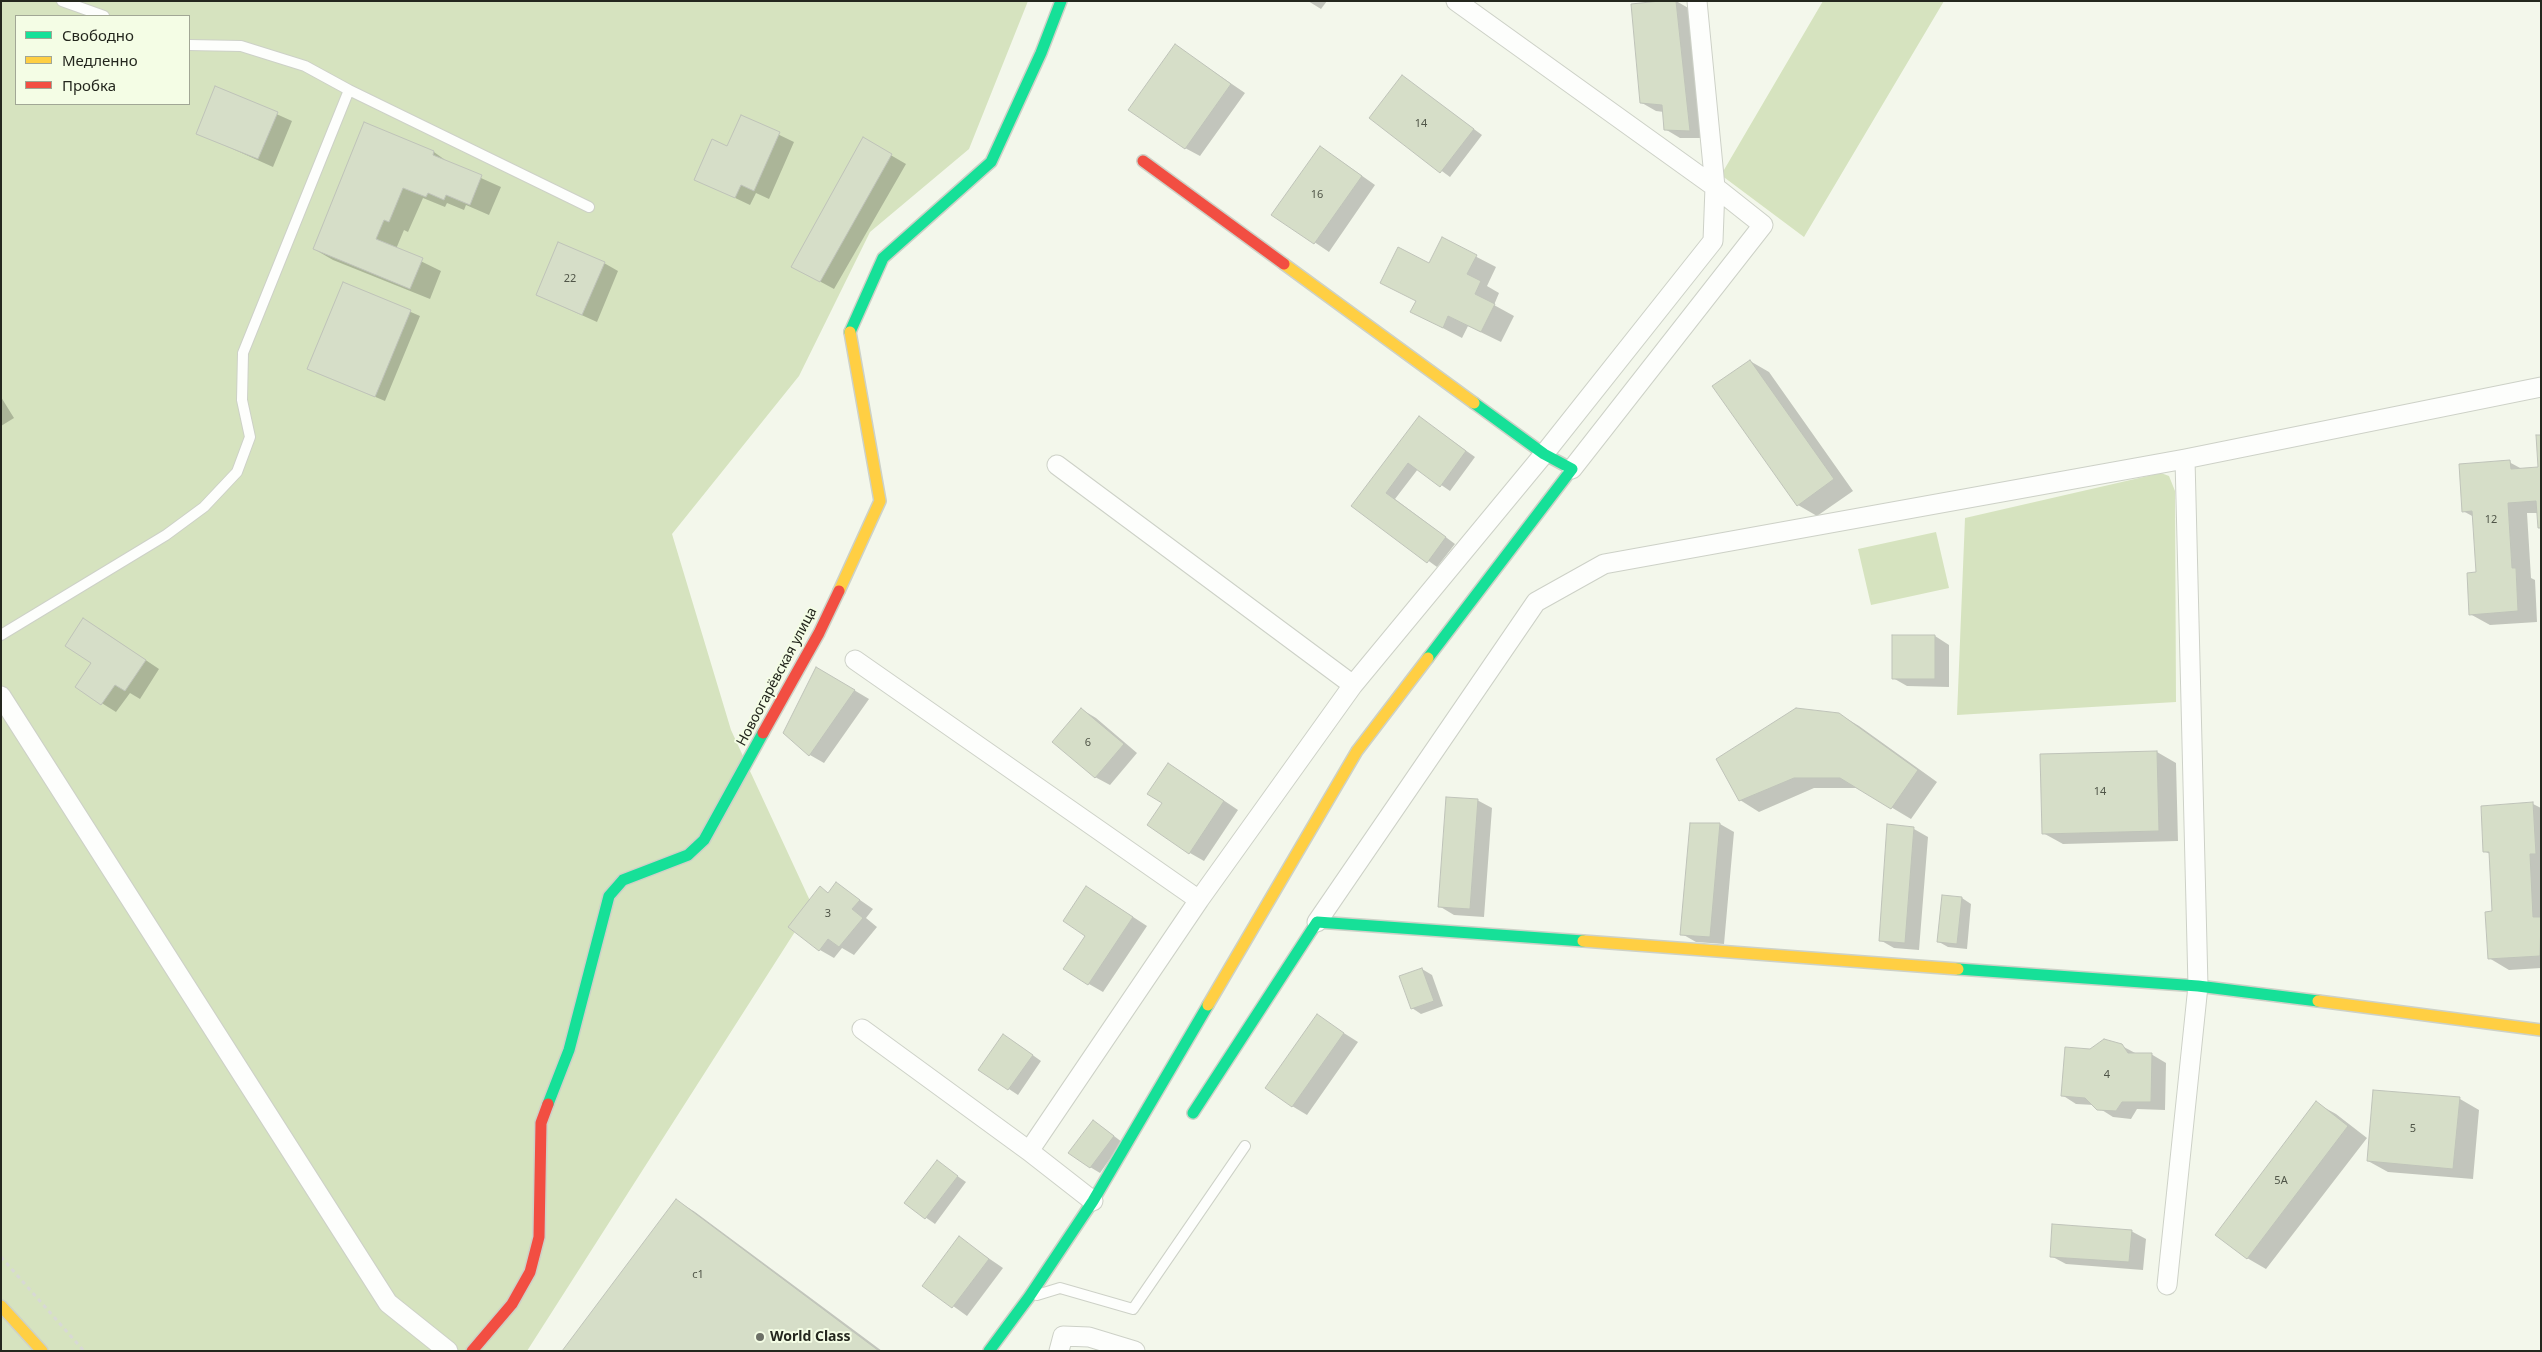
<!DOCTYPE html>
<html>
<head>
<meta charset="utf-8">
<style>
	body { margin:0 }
	#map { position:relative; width:2542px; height:1352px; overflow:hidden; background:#f3f7eb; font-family:"Noto Sans",sans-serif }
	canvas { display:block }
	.frame { position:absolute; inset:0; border:2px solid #24271e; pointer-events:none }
	.legend { position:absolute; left:15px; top:15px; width:175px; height:90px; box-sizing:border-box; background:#f4fde5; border:1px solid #a1a795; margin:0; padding:6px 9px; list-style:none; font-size:15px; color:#24271e }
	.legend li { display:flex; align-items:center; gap:10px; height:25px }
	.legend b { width:25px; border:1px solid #a1a795 }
</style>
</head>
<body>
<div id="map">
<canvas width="2542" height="1352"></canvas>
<div class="frame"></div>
<ul class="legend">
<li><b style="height:6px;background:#16e098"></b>Свободно</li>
<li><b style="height:6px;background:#ffcf43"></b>Медленно</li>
<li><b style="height:6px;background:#f24e42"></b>Пробка</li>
</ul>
</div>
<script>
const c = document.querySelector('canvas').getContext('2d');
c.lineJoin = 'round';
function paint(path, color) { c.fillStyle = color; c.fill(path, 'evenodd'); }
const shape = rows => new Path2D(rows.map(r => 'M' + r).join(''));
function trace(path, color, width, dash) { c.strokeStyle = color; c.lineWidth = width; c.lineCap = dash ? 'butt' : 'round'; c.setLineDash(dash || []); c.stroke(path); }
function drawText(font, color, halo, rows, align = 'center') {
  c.font = font + ' "Noto Sans",sans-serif'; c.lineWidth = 4; c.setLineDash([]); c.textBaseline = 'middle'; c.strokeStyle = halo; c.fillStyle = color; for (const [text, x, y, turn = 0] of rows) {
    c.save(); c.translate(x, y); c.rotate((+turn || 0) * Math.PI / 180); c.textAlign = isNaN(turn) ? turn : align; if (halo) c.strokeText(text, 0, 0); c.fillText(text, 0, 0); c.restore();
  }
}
const green = shape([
	[1,1,1028,1,969,149,870,232,799,376,672,534,731,730,812,905,527,1351,1,1351],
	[16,16,189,16,189,104,16,104],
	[1823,1,1944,1,1804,237,1721,175],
	[2161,473,2169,476,2175,491,2176,702,1957,715,1965,518],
	[1936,532,1949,588,1871,605,1858,549]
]);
const shadow = shape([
	[1308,1,1327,1,1321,9],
	[1676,1,1690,9,1704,138,1680,138,1665,129,1664,112,1656,111,1642,103],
	[1175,45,1245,93,1200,156,1185,148],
	[1402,76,1482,135,1450,177,1370,118],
	[216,87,292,121,273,167,197,133],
	[742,117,794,142,769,199,756,193,750,205,695,179,728,148],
	[365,124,434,152,452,165,501,187,489,215,466,205,464,210,447,203,445,207,423,198,408,232,404,230,396,249,441,271,430,299,333,260,314,249],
	[863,139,906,164,834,289,793,267],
	[1334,156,1375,185,1329,252,1273,214],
	[1442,239,1496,267,1487,286,1499,293,1494,305,1514,316,1501,342,1468,326,1462,338,1412,312,1430,264],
	[604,263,618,271,597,322,537,295],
	[344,283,420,316,385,401,309,369],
	[1750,361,1769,372,1853,491,1817,516,1798,505],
	[1,397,14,418,1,426],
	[1419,417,1475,457,1450,491,1418,469,1395,499,1455,544,1437,567,1353,506],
	[2541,436,2541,528,2538,513,2527,513,2531,578,2535,580,2537,622,2490,625,2470,614,2477,573,2474,517,2463,511,2509,462,2522,469,2540,468],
	[98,628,159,669,140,699,130,693,116,712,76,687,93,663],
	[1935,636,1949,645,1949,687,1907,686,1893,678],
	[817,668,869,699,824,763,810,755],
	[1081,709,1096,718,1137,753,1110,785,1095,777],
	[1839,714,1859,726,1937,782,1911,819,1859,788,1814,788,1759,812,1740,800],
	[2157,752,2176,763,2178,841,2063,844,2043,833],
	[1183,773,1238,810,1204,861,1190,853,1163,803],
	[1477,800,1492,808,1484,917,1454,915,1439,906],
	[2533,804,2541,808,2541,968,2509,970,2489,958,2493,913,2490,854,2484,851],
	[1720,824,1734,832,1724,944,1696,942,1682,934],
	[1914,829,1928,837,1919,950,1894,948,1880,940],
	[837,884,873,909,866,918,877,927,854,955,842,948,834,958,820,950,820,888,829,893],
	[1087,887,1147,926,1103,992,1089,984],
	[1943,896,1962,898,1971,904,1967,949,1948,947,1939,942],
	[1422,969,1432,975,1443,1006,1421,1014,1412,1008],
	[1317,1016,1358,1042,1307,1115,1292,1106],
	[1013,1041,1041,1061,1018,1095,980,1070],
	[2122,1046,2137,1054,2151,1054,2166,1063,2165,1110,2137,1109,2131,1119,2113,1117,2094,1105,2076,1104,2062,1095,2090,1050],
	[2460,1099,2479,1110,2473,1179,2388,1172,2368,1161],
	[2316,1103,2336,1114,2367,1138,2266,1269,2247,1258],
	[1102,1127,1122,1142,1100,1173,1090,1167],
	[937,1162,966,1182,935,1224,905,1203],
	[676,1200,695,1212,882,1351,564,1351],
	[2131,1231,2146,1239,2143,1270,2066,1264,2051,1256],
	[959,1238,1003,1268,967,1316,924,1285]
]);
const building = shape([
	[1660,1,1676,1,1690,131,1664,130,1662,105,1640,103,1631,4,1660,1],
	[1175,44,1231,84,1185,149,1128,110,1175,44],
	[1402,75,1474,129,1440,173,1369,118,1402,75],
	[215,86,278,112,258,159,196,134,215,86],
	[741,115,780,132,754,191,741,185,735,198,694,180,712,139,727,146,741,115],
	[364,122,434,151,433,155,482,175,470,205,446,195,444,200,428,193,426,197,403,188,389,222,384,220,376,239,423,258,410,289,313,249,364,122],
	[863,137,892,154,820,282,791,267,863,137],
	[1320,146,1362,176,1314,244,1271,215,1320,146],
	[1442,237,1477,255,1467,274,1481,281,1475,294,1495,304,1481,332,1448,316,1443,328,1410,312,1416,301,1380,283,1398,247,1429,263,1442,237],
	[558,242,605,262,582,315,536,295,558,242],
	[343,282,411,310,375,397,307,369,343,282],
	[1750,360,1834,479,1797,506,1712,386,1750,360],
	[1419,416,1466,451,1440,487,1408,463,1386,493,1446,537,1427,563,1351,506,1419,416],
	[2536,435,2541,435,2541,528,2538,528,2536,501,2508,503,2512,568,2516,568,2518,611,2469,615,2467,573,2476,572,2472,511,2462,512,2459,464,2510,460,2511,469,2538,467,2536,435],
	[83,618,146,660,125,691,115,685,101,705,75,687,91,663,65,646,83,618],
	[1892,635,1935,635,1935,679,1892,679,1892,635],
	[816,667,855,690,809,756,783,733,816,667],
	[1081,708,1124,744,1095,778,1052,742,1081,708],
	[1796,708,1839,713,1918,770,1891,809,1840,778,1794,778,1739,801,1716,759,1796,708],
	[2157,751,2159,831,2042,834,2040,754,2157,751],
	[1168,763,1224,801,1189,854,1147,825,1162,803,1147,794,1168,763],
	[1446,797,1478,799,1470,909,1438,907,1446,797],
	[2533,802,2536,854,2530,854,2533,917,2541,917,2540,956,2488,959,2485,912,2492,911,2489,852,2483,852,2481,806,2533,802],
	[1690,823,1720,823,1710,937,1680,935,1690,823],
	[1887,824,1914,827,1905,943,1879,941,1887,824],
	[836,882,860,900,852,909,863,918,839,947,828,939,819,951,788,927,820,886,828,893,836,882],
	[1086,886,1133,917,1088,985,1063,969,1085,936,1063,921,1086,886],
	[1942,895,1962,897,1957,944,1937,942,1942,895],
	[1422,968,1434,1001,1411,1009,1399,976,1422,968],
	[1317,1014,1344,1033,1292,1107,1265,1088,1317,1014],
	[1003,1034,1033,1055,1008,1090,978,1070,1003,1034],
	[2104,1039,2122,1044,2128,1053,2152,1053,2151,1102,2122,1102,2116,1111,2097,1110,2085,1098,2061,1096,2065,1047,2090,1049,2104,1039],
	[2373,1090,2460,1097,2453,1169,2367,1161,2373,1090],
	[2316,1101,2348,1126,2247,1259,2215,1235,2316,1101],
	[1093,1120,1114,1136,1090,1168,1068,1153,1093,1120],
	[937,1160,958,1176,925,1219,904,1203,937,1160],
	[676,1199,879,1351,562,1351,676,1199],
	[2052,1224,2132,1230,2129,1262,2050,1257,2052,1224],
	[959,1236,989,1259,952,1308,922,1286,959,1236]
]);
const path = shape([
	[1,1257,84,1351]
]);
const lane = shape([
	[62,1,104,16],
	[349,90,589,207],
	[1,635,166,535,204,507,237,472,250,437,242,400,243,353,349,90,305,66,241,46,189,45],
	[1037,1295,1060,1288,1133,1309,1245,1146]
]);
const street = shape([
	[1456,1,1715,187,1697,1],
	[1057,465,1353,685],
	[1572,469,1763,225,1715,187],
	[855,660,1199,900],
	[1,696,388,1303,448,1351],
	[1317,922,1536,602,1604,564,2185,459,2541,387],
	[862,1029,1029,1151,1199,900,1353,685,1544,454,1713,241,1715,187],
	[1029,1151,1093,1201],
	[2167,1285,2198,986,2185,459],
	[1059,1351,1063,1336,1089,1337,1135,1351]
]);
const fast = shape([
	[850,332,883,258,991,162,1041,53,1061,1],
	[1428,658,1572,469,1544,454,1474,403],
	[1958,969,2198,986,2318,1001],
	[548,1104,569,1050,609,896,623,880,688,855,704,840,763,733],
	[1193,1113,1317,922,1583,941],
	[989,1351,1029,1297,1093,1201,1208,1005]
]);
const slow = shape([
	[1284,264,1474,403],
	[839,591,880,501,850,332],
	[1583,941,1958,969],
	[2318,1001,2541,1030],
	[1208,1005,1357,751,1428,658],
	[1,1306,42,1351]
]);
const jam = shape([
	[1143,161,1284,264],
	[763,733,819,633,839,591],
	[472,1351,512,1304,530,1272,539,1237,541,1123,548,1104]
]);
const markers = [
	[760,1337,5,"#6c7066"]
];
const numberNames = [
	["14",1421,124],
	["16",1317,195],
	["22",570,279],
	["12",2491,520],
	["6",1088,743],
	["14",2100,792],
	["3",828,914],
	["4",2107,1075],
	["5",2413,1129],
	["5А",2281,1181],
	["с1",698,1275]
];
const streetNames = [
	["Новоогарёвская улица",777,677,-62]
];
const poiNames = [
	["World Class",770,1337]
];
paint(green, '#d6e3bf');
paint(shadow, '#0003');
paint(building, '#d6dec8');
trace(building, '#bfc3b9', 1);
trace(lane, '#cdd1c7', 12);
trace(street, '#cdd1c7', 21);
trace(fast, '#cdd1c7', 14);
trace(slow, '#cdd1c7', 14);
trace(jam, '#cdd1c7', 14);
trace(path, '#d8d9d5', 3, [4, 4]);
trace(lane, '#fdfefc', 10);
trace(street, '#fdfefc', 19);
trace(fast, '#16e098', 11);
trace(slow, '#ffcf43', 11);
trace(jam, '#f24e42', 11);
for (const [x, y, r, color] of markers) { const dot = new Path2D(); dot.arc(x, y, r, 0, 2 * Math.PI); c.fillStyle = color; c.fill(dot); trace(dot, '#f4fde5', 2); }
drawText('11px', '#505548', null, numberNames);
drawText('14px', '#24271e', '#f4fde5', streetNames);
drawText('bold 14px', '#24271e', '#f4fde5', poiNames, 'left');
</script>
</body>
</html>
